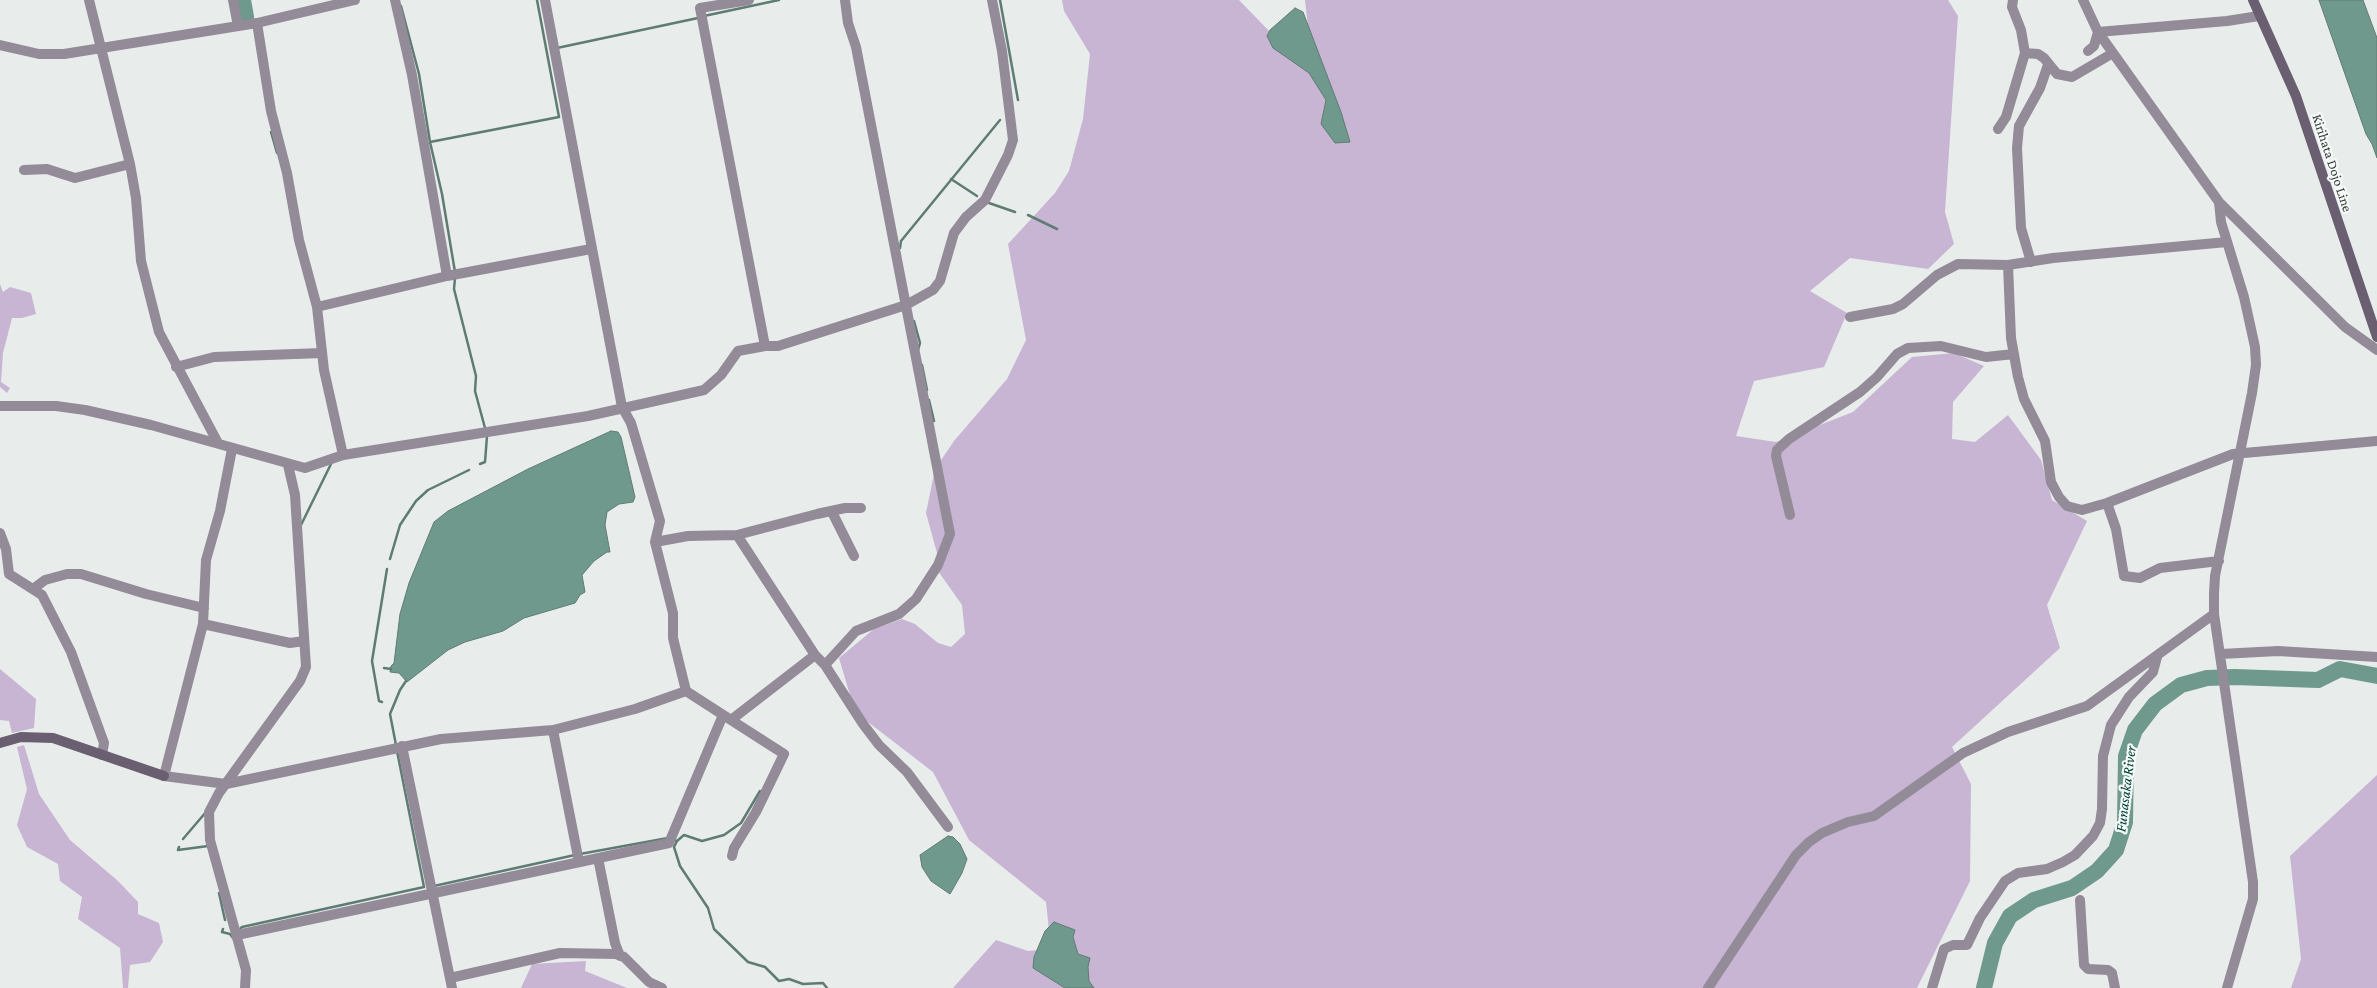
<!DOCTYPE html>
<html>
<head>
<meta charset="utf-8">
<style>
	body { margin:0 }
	canvas { display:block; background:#e8ecea }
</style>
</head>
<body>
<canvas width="2377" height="988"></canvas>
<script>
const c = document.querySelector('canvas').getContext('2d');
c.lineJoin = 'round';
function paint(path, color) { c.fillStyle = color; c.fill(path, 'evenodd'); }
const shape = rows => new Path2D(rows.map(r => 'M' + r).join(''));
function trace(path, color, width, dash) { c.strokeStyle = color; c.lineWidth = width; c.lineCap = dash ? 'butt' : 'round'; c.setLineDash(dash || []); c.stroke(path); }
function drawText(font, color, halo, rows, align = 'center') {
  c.font = font + ' "Crimson Pro",serif'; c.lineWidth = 4.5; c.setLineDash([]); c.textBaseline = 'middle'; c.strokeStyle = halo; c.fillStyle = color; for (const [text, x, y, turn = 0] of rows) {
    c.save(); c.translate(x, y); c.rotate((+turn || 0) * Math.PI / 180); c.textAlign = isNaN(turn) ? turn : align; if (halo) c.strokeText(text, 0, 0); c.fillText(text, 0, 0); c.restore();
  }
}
const forest = shape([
	[1062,0,1239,0,1301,64,1311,54,1305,0,1948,0,1958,16,1945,212,1954,244,1928,269,1850,258,1810,291,1847,313,1824,367,1754,381,1736,436,1776,442,1853,412,1912,357,1954,353,1984,366,1953,402,1952,439,1975,442,2008,415,2041,460,2052,500,2087,521,2047,605,2060,648,1952,747,1971,784,1970,881,1917,988,953,988,996,940,1028,951,1051,949,1046,902,969,840,933,772,855,712,839,658,874,629,902,619,915,624,938,643,951,647,965,634,962,605,938,571,937,553,926,513,935,469,954,441,1007,379,1026,340,1008,244,1055,193,1069,171,1083,119,1090,54,1064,11],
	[0,284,3,292,10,287,31,293,36,314,22,318,12,318,3,353,1,382,10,388,7,393,0,387],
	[0,669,36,699,34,728,12,733,9,721,0,720],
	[24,745,39,794,70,840,118,881,138,902,138,914,159,923,163,942,150,962,130,965,128,988,123,988,120,948,78,919,82,897,60,881,58,864,27,847,17,825,27,789,17,747],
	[2377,775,2377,988,2291,988,2301,959,2290,856],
	[586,961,585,971,627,988,521,988,532,964]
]);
const water = shape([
	[2319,0,2363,0,2377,38,2377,158,2372,144,2366,134,2319,0],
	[1295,8,1303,12,1341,112,1350,142,1335,143,1321,124,1326,100,1309,73,1273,48,1267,36,1270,30,1295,8],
	[611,431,618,432,621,437,635,497,633,502,619,504,607,512,605,525,610,552,607,552,594,561,582,575,585,592,580,595,575,603,524,618,503,631,465,642,448,650,407,682,399,673,390,672,391,666,394,663,400,614,409,583,434,522,448,511,528,469,611,431],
	[948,836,953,837,960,844,967,859,962,873,950,894,931,881,922,867,920,855,948,836],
	[1054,922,1075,930,1073,937,1078,954,1090,958,1088,967,1089,981,1094,988,1065,988,1033,968,1034,957,1045,931,1054,922]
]);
const stream = shape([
	[1000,0,1018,100],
	[401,6,419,74,430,142,442,194,455,272],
	[704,16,779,0],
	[557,48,698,18],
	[271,132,277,153],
	[430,142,559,117,537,0],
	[951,179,977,196],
	[989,203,1015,212],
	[1028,215,1057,229],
	[900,248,901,241,1000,120],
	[455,278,454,289,476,376,475,391,485,428],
	[914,321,920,343,918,350],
	[922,365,927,390],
	[929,400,934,421],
	[480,464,485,462,487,436],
	[301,525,331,464],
	[390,559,400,525,416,501,428,490,469,470],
	[384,668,391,669],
	[382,702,379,701,372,661,387,569],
	[396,745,390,714,400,690,406,681],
	[183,839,206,812],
	[673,840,677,841,684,835,702,841,724,835,741,823,760,791],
	[677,841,674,847,680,866,708,908,714,929,748,962,765,967,779,981,789,979,803,984,823,983,827,988],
	[179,847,178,850,208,846],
	[580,854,668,838],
	[434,886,575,855],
	[219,893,225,920],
	[223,929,222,932,230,934,233,938],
	[238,931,242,927,424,887,397,751]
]);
const river = shape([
	[243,0,246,17],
	[1984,988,1995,943,2010,916,2034,900,2072,888,2097,871,2116,850,2125,822,2126,756,2135,730,2155,704,2181,685,2207,678,2235,677,2318,680,2340,669,2377,676]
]);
const street = shape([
	[89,0,130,164,136,198,141,261,159,332,218,443],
	[233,0,238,26],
	[395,0,412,75,447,276],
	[545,0,622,407,631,423,660,521,655,542,673,613,673,638,686,691,731,720,815,655,825,665,856,631,899,614,916,599,938,565,950,534,856,47,848,23,845,0],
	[749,0,700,8,765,346],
	[2013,0,2012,7,2021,30,2025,53],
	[2083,0,2098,32,2219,202,2345,327,2377,350],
	[257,23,271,111,287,173,299,240,317,307,324,370,343,455],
	[0,45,39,54,64,54,257,23,355,0],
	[2088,51,2094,46,2098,32,2227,21,2259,16],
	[1998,129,2006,117,2025,53,2038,54,2044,58,2057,74,2072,77,2113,53],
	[24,170,47,169,75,178,130,164],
	[2219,202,2221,222,2244,297,2255,347,2256,365,2252,393,2215,576,2214,594,2214,614,2253,882,2253,899,2227,988],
	[2031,262,2021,228,2017,148,2019,126,2040,88,2048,65],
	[2008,265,2011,338,2018,377,2024,399,2045,441,2051,482,2059,497,2067,506,2082,510,2107,503,2233,454,2377,441],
	[317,307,447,276,591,249],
	[1850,317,1893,309,1903,304,1937,275,1958,264,2008,265,2053,258,2227,242],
	[176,367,214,357,322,353],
	[0,406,56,406,85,410,151,425,305,468,343,455,588,416,704,390,721,375,738,351,765,346,778,346,906,305,933,290,940,281,954,233,966,217,985,200,1008,155,1013,140,1002,51,992,0],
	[232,449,220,511,206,560,203,624,164,776,226,784,441,739,553,730,635,709,686,691],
	[2107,503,2116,529,2124,576,2140,578,2160,568,2219,561],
	[832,512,854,556],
	[1790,515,1776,456,1777,450,1789,439,1860,392,1877,377,1897,354,1908,348,1941,346,1986,357,2014,354],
	[0,533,6,549,9,574,42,595,71,652,104,743,102,755],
	[737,535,815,655],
	[655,542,688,536,737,535,817,514,845,508,861,508],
	[33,589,45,580,67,574,81,574,146,594,204,608],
	[203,624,290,643,304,641],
	[2221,654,2278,651,2377,657],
	[825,665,863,724,879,745,907,772,948,827],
	[731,720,784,754,756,812,734,848,732,856],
	[553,730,579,862],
	[402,746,452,988],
	[598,858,615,943,620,956],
	[2080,900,2084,965,2088,969,2108,970,2112,973,2115,988],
	[237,935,669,843,723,715],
	[450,978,560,953,616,954,624,957,649,982,662,988],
	[245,988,246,970,210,840,209,812,219,793,300,681,306,667,295,495,288,465],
	[1708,988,1796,855,1809,842,1822,833,1848,822,1874,816,1963,753,2008,732,2087,706,2214,614],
	[1932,988,1944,949,1953,945,1967,945,1980,918,2005,881,2018,873,2047,869,2063,862,2075,855,2093,836,2100,823,2102,809,2103,756,2111,725,2129,697,2153,672,2157,657]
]);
const secondary = shape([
	[2253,0,2296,96,2377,337],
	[0,743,21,737,53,738,164,776]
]);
const streetNames = [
	["Kirihata Dojo Line",2332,163,72]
];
const waterNames = [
	["Funasaka River",2126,789,-83]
];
paint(forest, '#c8b5d4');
paint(water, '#70998e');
trace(water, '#5f7c74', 1);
trace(stream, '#5f7c74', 2.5);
trace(river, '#70998e', 16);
trace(street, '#938b98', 10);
trace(secondary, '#6a5e71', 10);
drawText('14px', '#373938', '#f5f9f8', streetNames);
drawText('italic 15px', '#004035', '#f5f9f8', waterNames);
</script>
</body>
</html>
